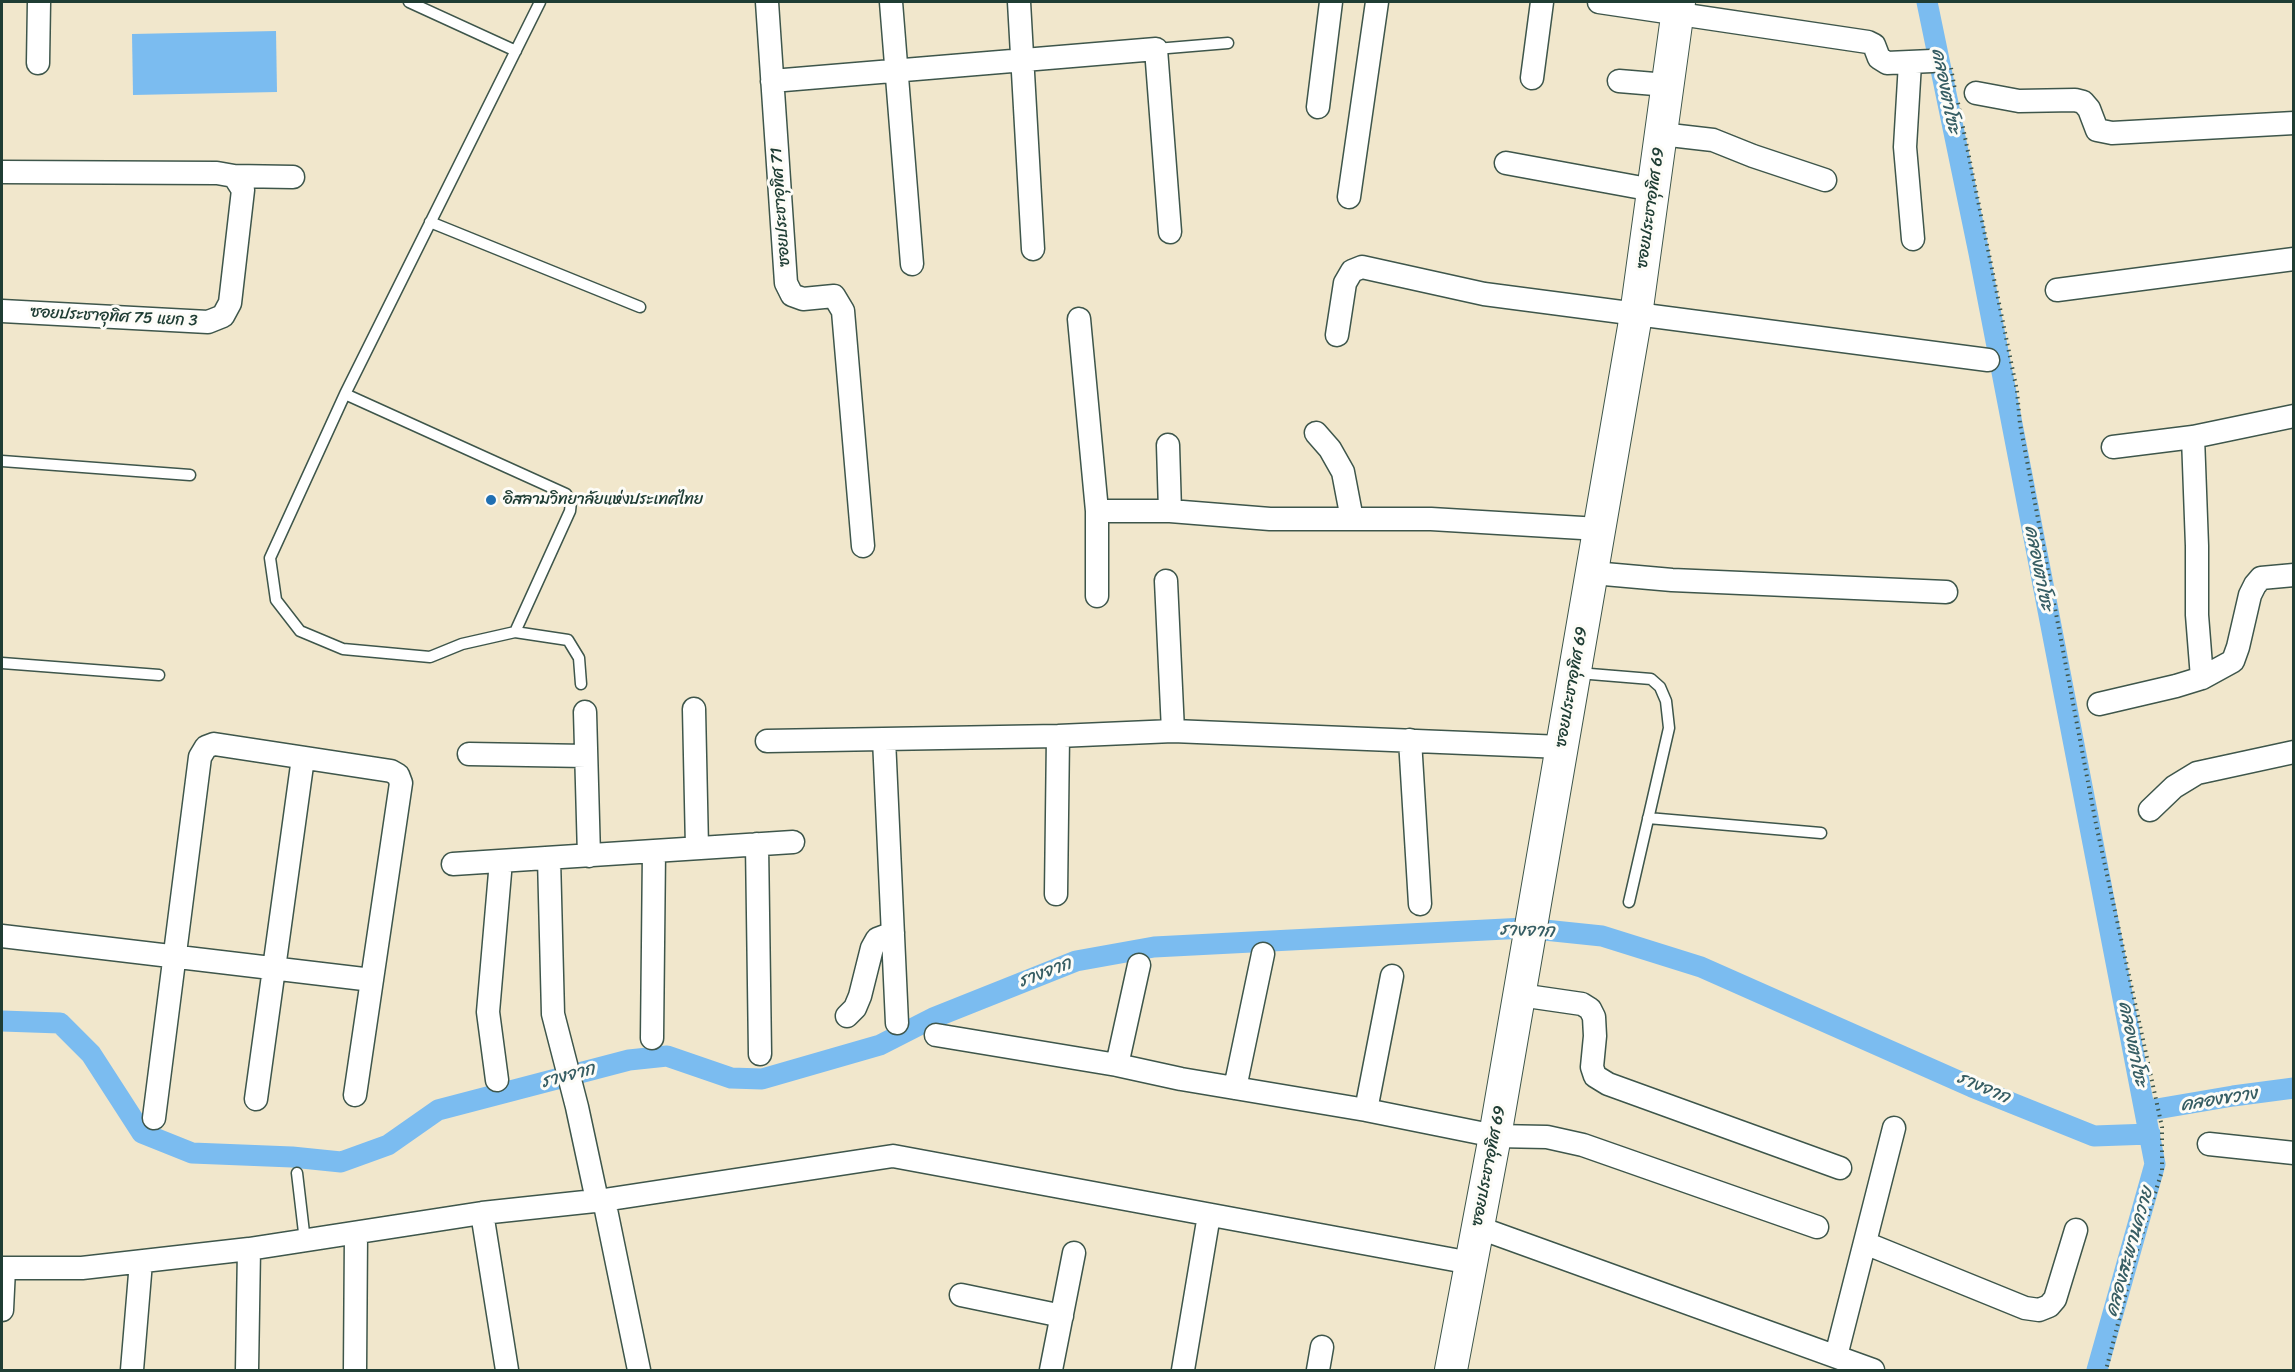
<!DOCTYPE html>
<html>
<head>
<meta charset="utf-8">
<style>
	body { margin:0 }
	#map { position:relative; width:2295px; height:1372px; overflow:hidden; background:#f1e7cc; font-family:Sriracha,sans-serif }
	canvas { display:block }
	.frame { position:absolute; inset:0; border:3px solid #1f3d34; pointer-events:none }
</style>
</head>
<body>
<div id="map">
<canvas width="2295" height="1372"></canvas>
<div class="frame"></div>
</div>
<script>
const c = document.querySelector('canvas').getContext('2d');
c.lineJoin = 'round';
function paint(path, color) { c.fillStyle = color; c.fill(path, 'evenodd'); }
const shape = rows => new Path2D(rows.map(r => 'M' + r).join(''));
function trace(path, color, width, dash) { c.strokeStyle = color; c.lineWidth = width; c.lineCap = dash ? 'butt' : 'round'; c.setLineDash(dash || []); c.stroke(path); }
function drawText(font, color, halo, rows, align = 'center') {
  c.font = font + ' Sriracha,"Playpen Sans Thai",sans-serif'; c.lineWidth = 6; c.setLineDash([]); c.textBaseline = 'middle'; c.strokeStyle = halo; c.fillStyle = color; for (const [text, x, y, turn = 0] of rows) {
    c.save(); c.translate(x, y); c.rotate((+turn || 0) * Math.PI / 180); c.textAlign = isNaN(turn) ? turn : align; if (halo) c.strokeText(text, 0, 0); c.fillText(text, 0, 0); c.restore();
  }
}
const water = shape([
	[276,31,277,92,133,95,132,34]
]);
const canal = shape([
	[1927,2,1979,253,2155,1164,2097,1370],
	[2,1021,60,1023,91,1054,142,1133,192,1153,292,1157,341,1162,388,1145,438,1110,629,1060,667,1056,731,1078,762,1079,880,1045,933,1018,1076,961,1154,947,1525,928,1602,936,1701,967,1972,1087,2094,1136,2150,1134],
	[2145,1111,2233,1096,2294,1088]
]);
const path = shape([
	[1951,68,1955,90],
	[1958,103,2017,391,2020,424,2096,824,2162,1127,2162,1171,2136,1254,2106,1370]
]);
const lane = shape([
	[409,2,516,51],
	[540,2,345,394,270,558,276,600,300,631,343,649,430,657,462,644,515,632,568,640,579,658,581,684],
	[1156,49,1228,43],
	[430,222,640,307],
	[345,394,566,494,571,502,570,511,515,632],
	[2,461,190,475],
	[2,663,159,675],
	[1578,673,1651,679,1660,687,1666,701,1669,728,1629,902],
	[1648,818,1821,833],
	[297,1173,305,1241]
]);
const street = shape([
	[767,2,786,283,792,295,803,299,834,296,843,311,863,546],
	[891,2,912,264],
	[1019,2,1033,249],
	[1599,2,1868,42,1874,45,1879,58,1887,63,1932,61],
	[38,63,39,2],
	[1910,63,1905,147,1913,239],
	[1532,78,1542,2],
	[772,81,1156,49,1170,232],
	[1619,81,1667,85],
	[1976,93,2019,101,2075,100,2083,102,2089,109,2097,130,2112,133,2294,123],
	[1318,107,1331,2],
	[1661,134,1713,140,1753,156,1825,180],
	[1506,163,1653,190],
	[2,172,217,173,234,176,293,177],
	[1349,197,1377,2],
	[2057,290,2294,259],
	[2,311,208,322,223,316,230,303,243,190,234,176],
	[1079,319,1097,511,1097,596],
	[1337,335,1345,283,1352,271,1362,267,1484,294,1988,360],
	[1316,433,1330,449,1343,472,1352,519],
	[2193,437,2197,546,2197,615,2202,678],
	[1168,445,1170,511],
	[2113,447,2193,437,2294,416],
	[1097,511,1170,511,1270,519,1431,519,1599,529],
	[1593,573,1672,580,1946,592],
	[1166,581,1173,731],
	[2099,704,2176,686,2202,678,2233,661,2238,647,2250,595,2255,585,2261,578,2294,575],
	[694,709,697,848],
	[585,712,589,856],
	[884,739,897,1023],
	[1410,740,1420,904],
	[767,741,1058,736,1173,731,1562,747],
	[469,754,586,756],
	[2150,810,2174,787,2197,773,2294,752],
	[757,844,760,1054],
	[549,858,553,1014,577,1107,597,1200],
	[453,864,793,842],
	[1056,894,1058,736],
	[2,936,372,980],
	[1520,995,1582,1004,1590,1009,1594,1017,1595,1036,1592,1067,1595,1076,1608,1084,1840,1168],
	[847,1016,855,1008,860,996,872,948,877,939,893,933],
	[936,1035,1117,1065,1181,1079,1366,1110,1495,1136,1547,1137,1583,1145,1817,1227],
	[652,1038,654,851],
	[1117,1065,1139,965],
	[497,1080,488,1012,501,861],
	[1235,1088,1263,954],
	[256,1099,303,758],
	[1366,1110,1392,976],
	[154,1118,200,757,206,747,214,744,391,771,398,775,401,783,355,1095],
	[2209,1144,2294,1153],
	[604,1200,639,1370],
	[482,1213,507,1370],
	[1477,1227,1873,1370],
	[1865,1243,2025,1308,2039,1310,2049,1306,2055,1299,2076,1230],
	[2,1268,82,1268,249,1249,482,1213,604,1200,893,1156,1471,1263],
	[961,1295,1062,1316],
	[2,1310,4,1269],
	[1836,1356,1894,1128],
	[132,1370,141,1262],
	[247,1370,249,1249],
	[355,1370,356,1234],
	[1051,1370,1074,1253],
	[1183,1370,1209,1215],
	[1318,1370,1322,1347]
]);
const secondary = shape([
	[1451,1370,1495,1136,1636,315,1679,2]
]);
const markers = [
	[491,500,6,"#1f6fb2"]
];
const streetNames = [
	["ซอยประชาอุทิศ 71",781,207,-94],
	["ซอยประชาอุทิศ 69",1651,208,-82],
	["ซอยประชาอุทิศ 75 แยก 3",114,317,3],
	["ซอยประชาอุทิศ 69",1572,687,-80],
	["ซอยประชาอุทิศ 69",1489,1166,-79]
];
const poiNames = [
	["อิสลามวิทยาลัยแห่งประเทศไทย",503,500]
];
const waterNames = [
	["คลองตาโซะ",1945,91,79],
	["คลองตาโซะ",2038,568,79],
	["รางจาก",1527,931,2],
	["รางจาก",1045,973,-21],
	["คลองตาโซะ",2132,1044,79],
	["รางจาก",568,1076,-15],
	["รางจาก",1983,1088,23],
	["คลองขวาง",2219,1100,-9],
	["คลองสะพานควาย",2130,1252,-74]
];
paint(water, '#7bbcf0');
trace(canal, '#7bbcf0', 21);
trace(lane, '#3e564b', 13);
trace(street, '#3e564b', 25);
trace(secondary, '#3e564b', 34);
trace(path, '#3e564b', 4, [1.5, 4.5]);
trace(lane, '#fff', 10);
trace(street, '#fff', 22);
trace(secondary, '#fff', 32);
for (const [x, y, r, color] of markers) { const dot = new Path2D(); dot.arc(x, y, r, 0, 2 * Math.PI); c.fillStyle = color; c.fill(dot); trace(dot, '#fdfcf7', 2); }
drawText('16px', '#1f3d34', '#fdfcf7', streetNames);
drawText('16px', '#1f3d34', '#fdfcf7', poiNames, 'left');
drawText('italic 18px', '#365d63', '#fdfcf7', waterNames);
</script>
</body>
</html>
